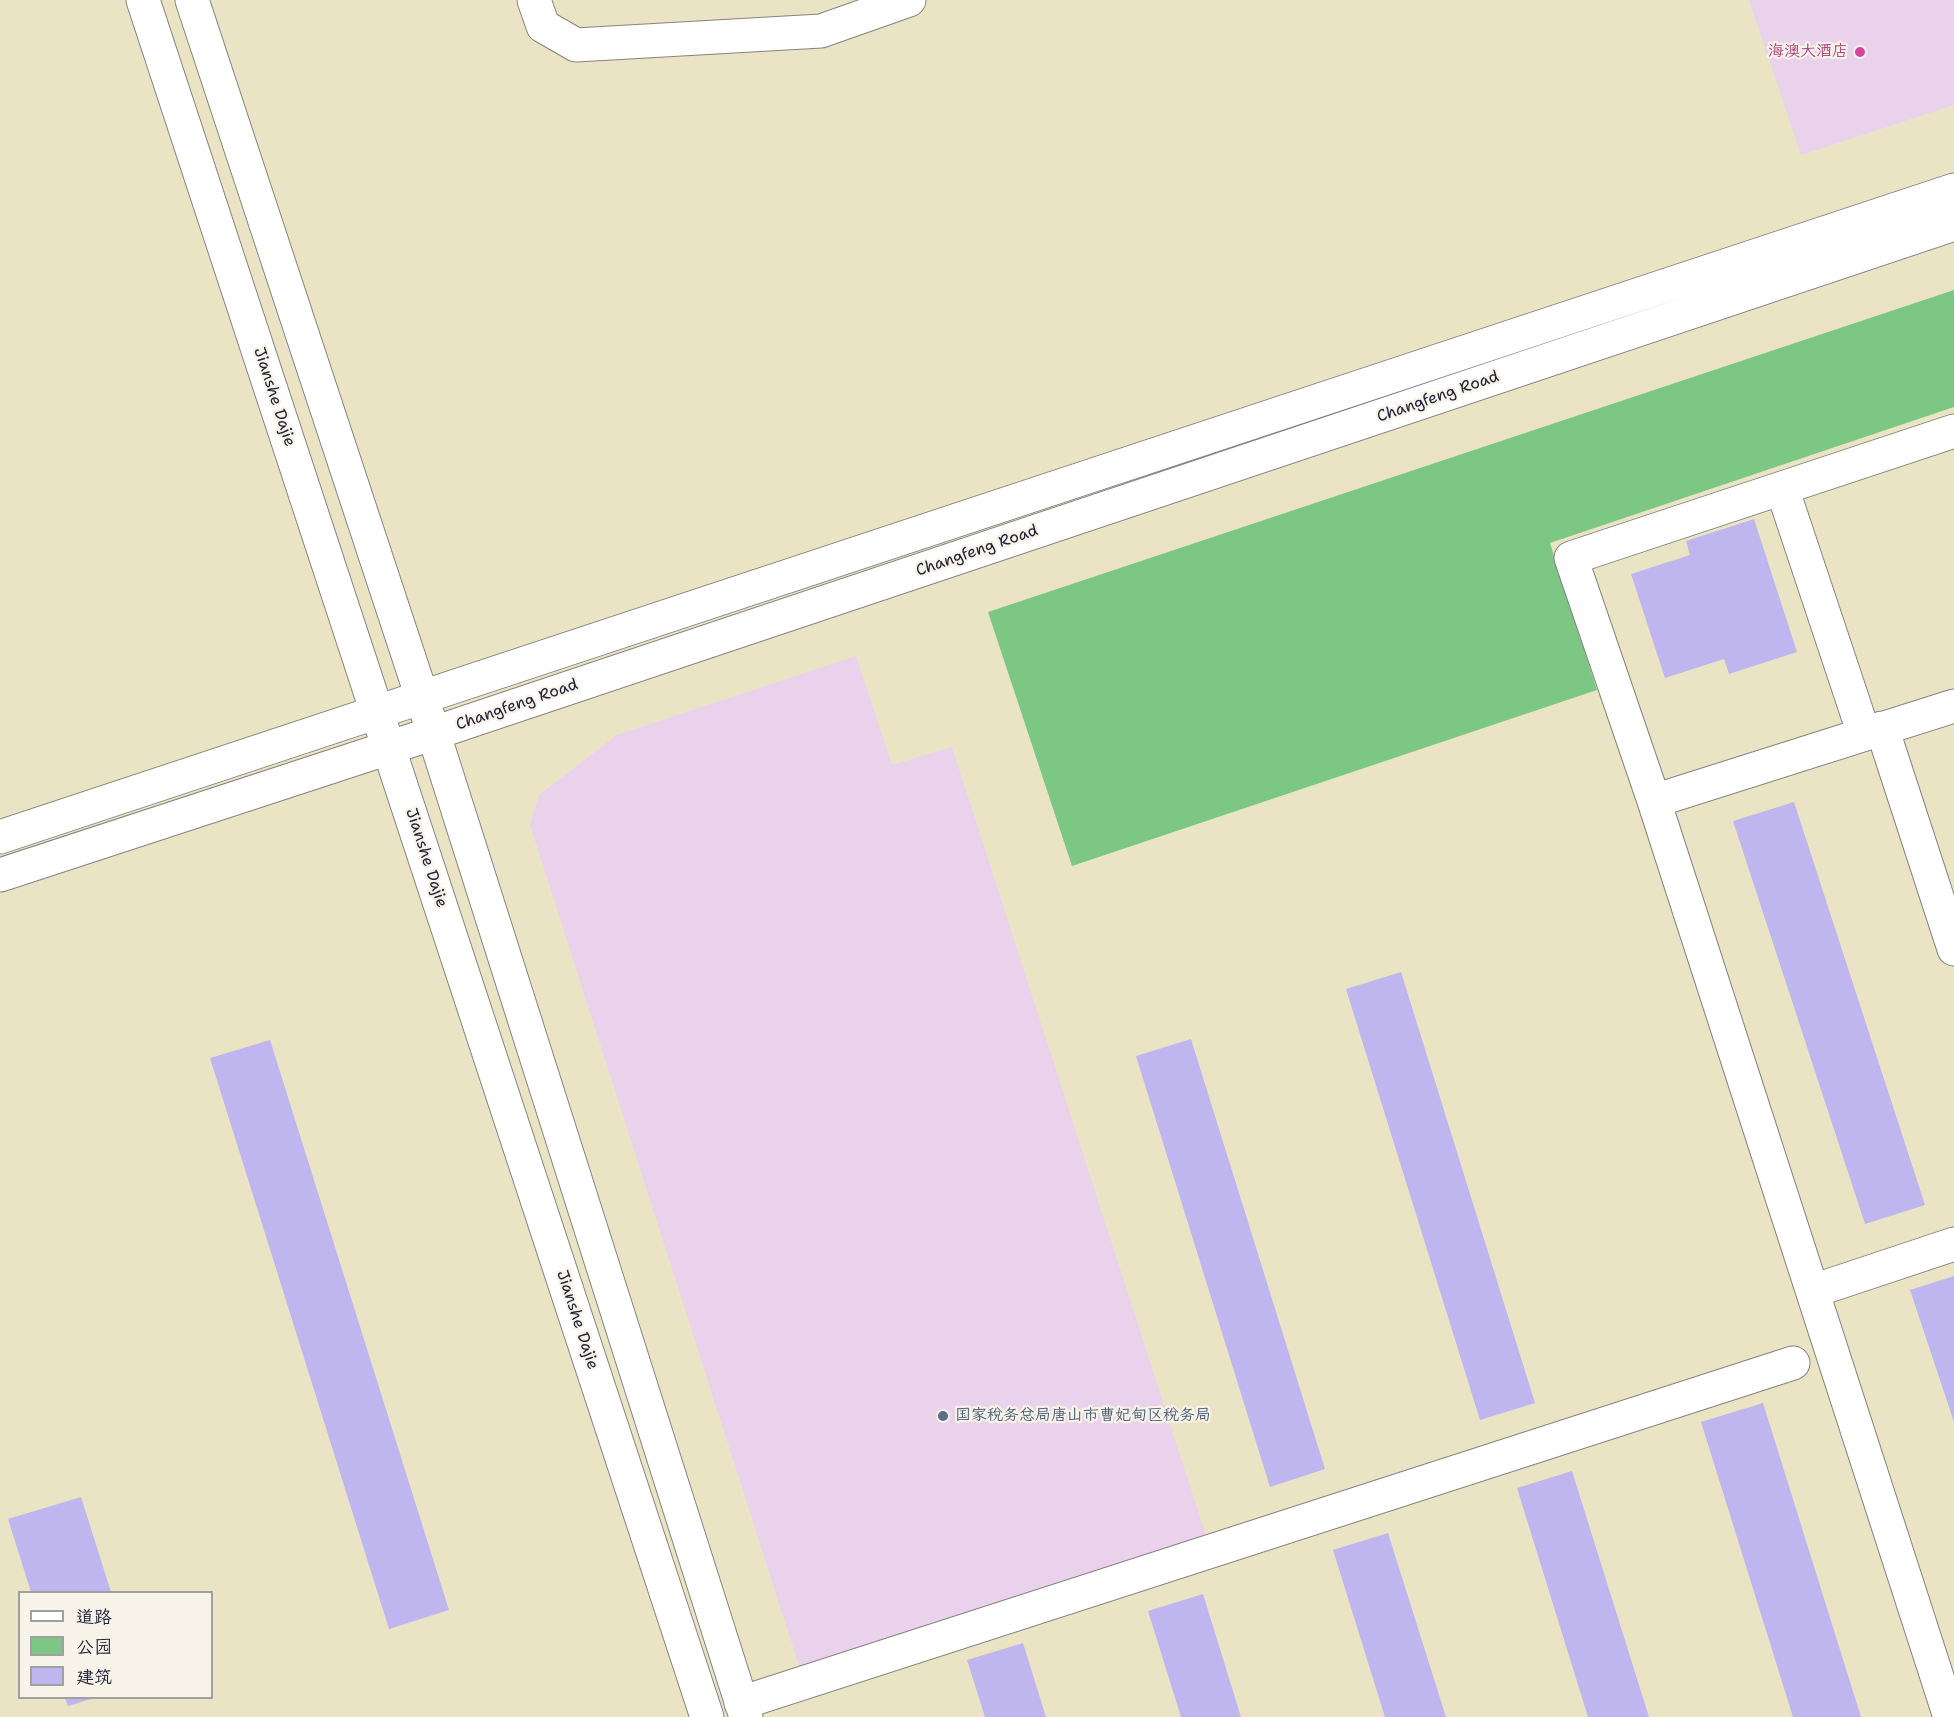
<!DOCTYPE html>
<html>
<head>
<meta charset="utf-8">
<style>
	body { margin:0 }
	#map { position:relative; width:1954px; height:1717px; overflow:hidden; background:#eae4c5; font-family:"Shantell Sans","LXGW WenKai TC",sans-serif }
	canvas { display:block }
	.legend { position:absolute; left:18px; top:1591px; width:195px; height:108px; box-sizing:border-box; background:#f7f3e8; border:2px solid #a29fa3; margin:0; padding:8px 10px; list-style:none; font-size:18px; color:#22223b }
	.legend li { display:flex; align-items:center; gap:12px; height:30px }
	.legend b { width:30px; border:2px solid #a29fa3 }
</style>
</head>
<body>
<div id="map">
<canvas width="1954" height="1717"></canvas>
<ul class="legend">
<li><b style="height:8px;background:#fff"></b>道路</li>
<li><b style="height:16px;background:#7dc785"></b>公园</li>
<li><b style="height:16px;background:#bfb6ef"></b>建筑</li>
</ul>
</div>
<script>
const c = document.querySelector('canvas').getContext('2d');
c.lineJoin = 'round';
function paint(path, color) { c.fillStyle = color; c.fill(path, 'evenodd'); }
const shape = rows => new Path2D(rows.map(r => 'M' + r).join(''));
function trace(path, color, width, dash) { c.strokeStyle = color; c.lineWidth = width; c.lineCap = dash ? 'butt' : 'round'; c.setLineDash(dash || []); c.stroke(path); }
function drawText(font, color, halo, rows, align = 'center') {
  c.font = font + ' "Shantell Sans","LXGW WenKai TC",sans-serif'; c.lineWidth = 4.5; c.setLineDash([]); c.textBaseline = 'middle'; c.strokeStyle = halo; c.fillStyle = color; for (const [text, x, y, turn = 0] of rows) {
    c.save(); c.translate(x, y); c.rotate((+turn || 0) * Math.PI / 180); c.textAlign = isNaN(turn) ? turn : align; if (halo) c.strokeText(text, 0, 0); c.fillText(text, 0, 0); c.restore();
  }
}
const built = shape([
	[1749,0,1954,0,1954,105,1801,155],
	[856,656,892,765,952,747,1208,1542,801,1672,530,825,539,795,617,735]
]);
const green = shape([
	[1954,290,1954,407,1550,543,1597,690,1072,866,988,612]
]);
const building = shape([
	[1754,519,1797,652,1729,674,1724,659,1665,678,1631,574,1690,555,1686,541],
	[1794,802,1925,1205,1865,1224,1733,821],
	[1401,972,1535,1403,1480,1420,1346,989],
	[1191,1039,1325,1469,1270,1487,1136,1056],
	[270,1040,449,1610,389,1629,210,1058],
	[1954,1276,1954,1422,1910,1290],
	[1763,1403,1861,1717,1793,1717,1701,1422],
	[1572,1471,1649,1717,1588,1717,1517,1488],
	[81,1497,111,1592,31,1592,8,1519],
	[1388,1533,1446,1717,1385,1717,1333,1550],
	[1203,1594,1241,1717,1181,1717,1148,1611],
	[1023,1643,1046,1717,985,1717,967,1660],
	[65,1698,94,1698,68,1706]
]);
const minor = shape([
	[534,0,543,26,576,45,821,31,909,0],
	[1782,488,1864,734],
	[1882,728,1954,949],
	[1654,801,1571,558,1954,431],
	[1813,1291,1954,1244],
	[741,1703,1793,1363],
	[1950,1717,1654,801,1954,706]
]);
const major = shape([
	[143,0,707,1717],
	[192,0,422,697,746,1717],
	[0,837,1954,190],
	[0,875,434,733,1954,224]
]);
const markers = [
	[1860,52,6,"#d1479c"],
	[943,1416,6,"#5c6f8a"]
];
const hotelNames = [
	["海澳大酒店",1848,52]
];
const streetNames = [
	["Jianshe Dajie",274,397,72],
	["Changfeng Road",1438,397,-19],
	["Changfeng Road",977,551,-19],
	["Changfeng Road",517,705,-19],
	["Jianshe Dajie",426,858,72],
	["Jianshe Dajie",577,1320,72]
];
const serviceNames = [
	["国家税务总局唐山市曹妃甸区税务局",955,1416]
];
paint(built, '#ead1ec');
paint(green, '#7dc785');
paint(building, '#bfb6ef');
trace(minor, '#868380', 35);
trace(major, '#868380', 35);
trace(minor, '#fff', 33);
trace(major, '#fff', 33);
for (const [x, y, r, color] of markers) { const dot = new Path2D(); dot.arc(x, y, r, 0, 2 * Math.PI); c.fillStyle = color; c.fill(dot); trace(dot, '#f7f3e8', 2); }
drawText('16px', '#b23c85', '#f7f3e8', hotelNames, 'right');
drawText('16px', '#22223b', '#f7f3e8', streetNames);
drawText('16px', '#4e5e75', '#f7f3e8', serviceNames, 'left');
</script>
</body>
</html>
